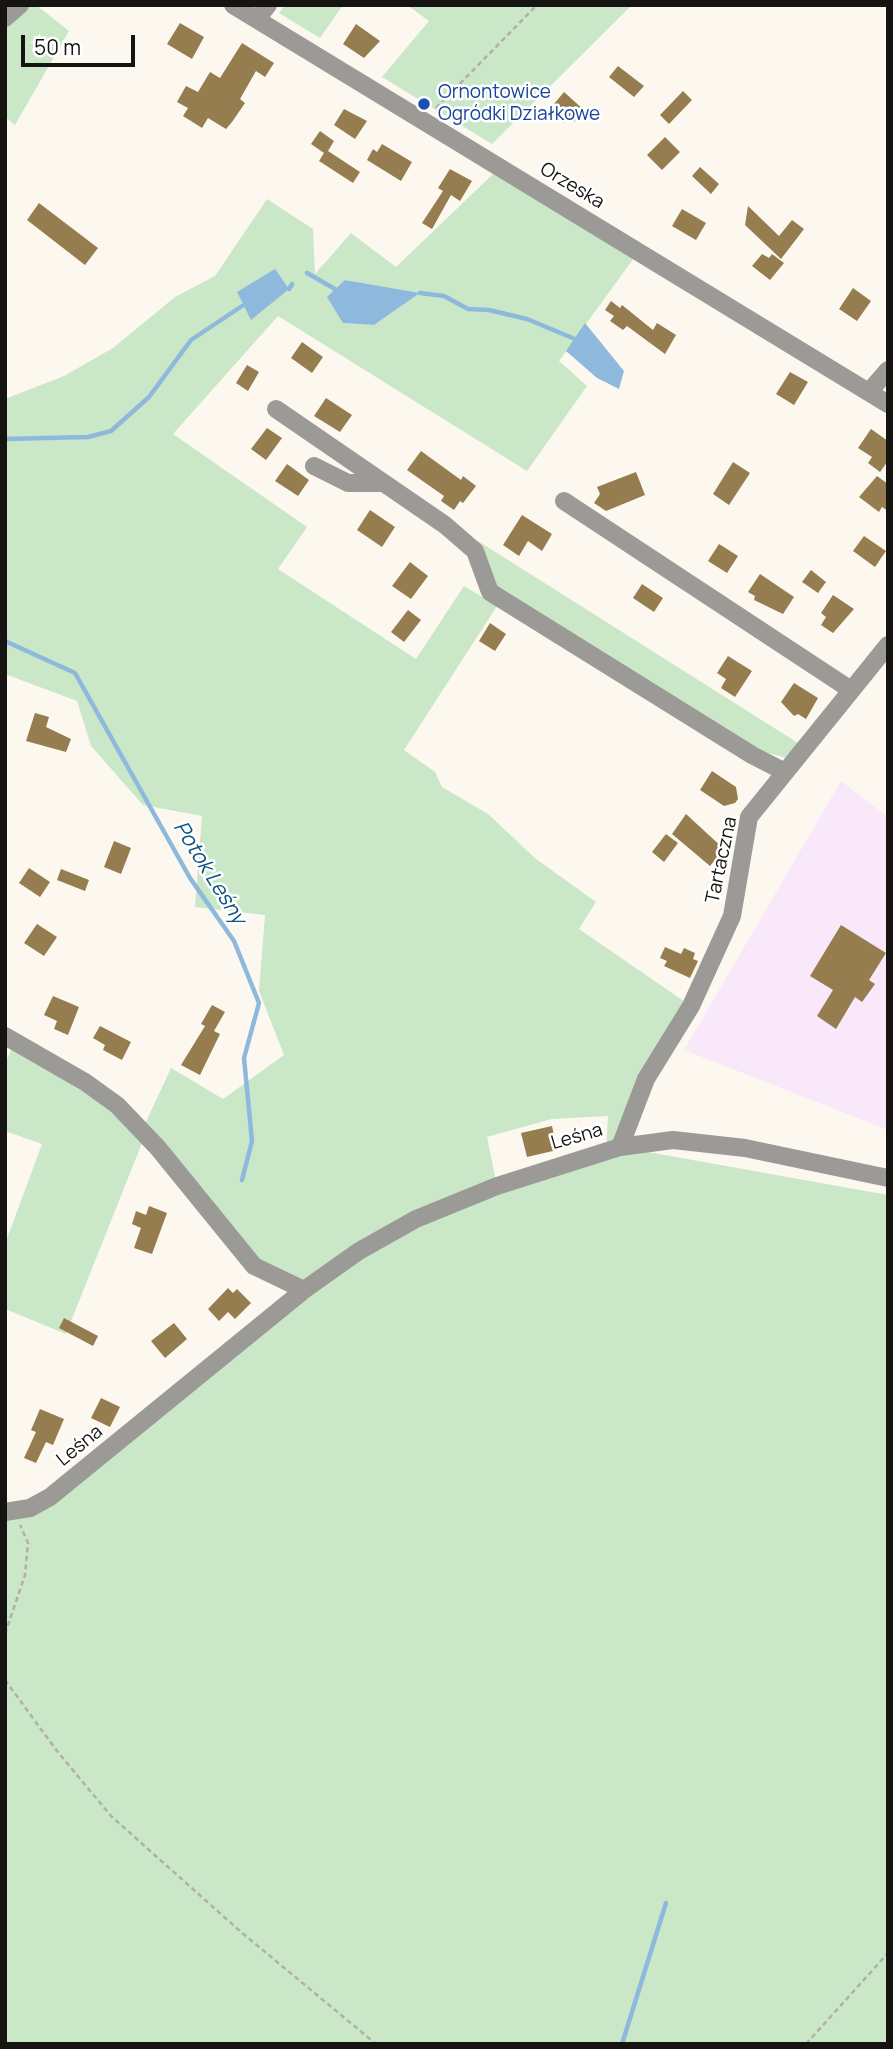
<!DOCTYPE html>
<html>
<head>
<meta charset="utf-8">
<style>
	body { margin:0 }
	#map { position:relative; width:893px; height:2049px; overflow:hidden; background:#fcf8f0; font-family:Manrope,sans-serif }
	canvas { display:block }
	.frame { position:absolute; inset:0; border:7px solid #151411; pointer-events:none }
	.scale { position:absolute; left:21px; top:35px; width:114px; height:32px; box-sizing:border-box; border:4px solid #151411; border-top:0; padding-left:9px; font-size:21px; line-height:24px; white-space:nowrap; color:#151411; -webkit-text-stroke:5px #fff; paint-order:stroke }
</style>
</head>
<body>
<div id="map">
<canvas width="893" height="2049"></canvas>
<div class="frame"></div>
<div class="scale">50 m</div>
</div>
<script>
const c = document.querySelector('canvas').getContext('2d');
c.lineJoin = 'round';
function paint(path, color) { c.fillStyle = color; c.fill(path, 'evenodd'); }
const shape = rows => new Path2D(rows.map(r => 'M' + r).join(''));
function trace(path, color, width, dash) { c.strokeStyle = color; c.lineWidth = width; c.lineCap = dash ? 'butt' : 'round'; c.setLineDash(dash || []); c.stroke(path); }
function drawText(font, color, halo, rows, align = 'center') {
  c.font = font + ' Manrope,sans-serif'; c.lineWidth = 5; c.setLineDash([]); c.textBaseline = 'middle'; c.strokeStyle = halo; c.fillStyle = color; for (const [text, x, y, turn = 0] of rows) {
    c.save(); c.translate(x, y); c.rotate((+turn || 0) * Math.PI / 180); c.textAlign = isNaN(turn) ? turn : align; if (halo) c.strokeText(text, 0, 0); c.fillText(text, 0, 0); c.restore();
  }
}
const industrial = shape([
	[841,781,888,817,888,1130,684,1050]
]);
const green = shape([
	[20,5,36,5,69,31,15,125,5,117,5,18],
	[285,5,343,5,320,38,279,13],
	[407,5,632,5,492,144,382,77,429,21],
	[493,174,634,258,559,361,587,386,527,471,278,316,173,434,307,527,278,569,416,659,464,586,497,606,404,750,435,772,442,787,488,814,536,859,596,902,579,929,691,1006,620,1147,888,1195,888,2044,5,2044,5,1512,30,1508,303,1290,254,1266,145,1124,171,1068,223,1099,284,1055,259,991,265,915,195,907,202,816,143,805,91,746,77,701,5,674,5,399,64,376,113,348,175,297,215,276,267,199,313,229,315,274,351,233,396,267],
	[345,280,419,293,420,293,374,325,343,323],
	[608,1116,606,1150,497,1186,487,1137,552,1119],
	[478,541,798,743,786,758,765,752,713,724,493,588],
	[12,1047,83,1089,118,1116,142,1143,66,1334,5,1309,5,1244,42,1144,5,1131,5,1065]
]);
const water = shape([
	[275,269,289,289,251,320,237,292],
	[345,280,420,293,374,325,343,323,327,297],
	[585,323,624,371,619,389,597,378,566,351]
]);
const stream = shape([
	[307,273,335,289],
	[289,289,292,284],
	[420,293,444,296,468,309,489,310,527,319,575,339],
	[5,439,88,437,111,431,149,397,191,340,242,306],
	[5,641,75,673,190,878,234,941,259,1003,244,1058,252,1141,242,1180],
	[622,2044,666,1903]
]);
const building = shape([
	[180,23,204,37,192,59,167,44],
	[356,24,380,41,364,58,343,44],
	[242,43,274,63,265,77,256,71,240,99,245,103,232,122,226,129,208,118,202,128,183,116,188,108,177,102,186,86,198,92,210,72,220,78],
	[618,66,644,86,634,97,609,77],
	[683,91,692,100,669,124,660,115],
	[564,92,584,110,574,122,569,117,564,123,549,110],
	[344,109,367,121,355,139,334,125],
	[320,131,334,141,328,151,360,172,353,183,319,161,324,153,311,144],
	[665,137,680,152,662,170,647,155],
	[382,144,412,162,401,181,367,160,373,149,377,152],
	[700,167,719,184,711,194,692,176],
	[450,169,472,181,460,201,451,195,432,229,422,223,443,191,438,188],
	[39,203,98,248,85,265,27,220],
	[748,206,779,236,792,220,804,229,781,259,745,225],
	[682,209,706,223,696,240,672,226],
	[762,254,769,258,772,254,784,263,770,280,752,266],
	[853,288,871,301,857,321,839,309],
	[611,301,620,308,622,305,653,330,657,323,676,335,665,354,627,326,623,330,610,321,614,316,605,310],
	[302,342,323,357,312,373,291,358],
	[247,365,259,372,248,391,236,383],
	[790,372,808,382,794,405,776,394],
	[326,398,352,415,340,432,314,416],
	[267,428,282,438,266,460,251,449],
	[871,429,888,441,888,461,880,472,868,463,872,457,858,448],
	[421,451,461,480,463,476,476,486,463,503,460,501,454,510,441,501,444,496,407,470],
	[733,462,750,473,729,505,713,494],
	[287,464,309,480,298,496,275,481],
	[636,472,645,495,606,511,594,503,600,494,597,487],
	[877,476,888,484,888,511,882,507,879,512,859,497],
	[370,510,395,527,382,547,357,530],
	[522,515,552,534,542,551,528,541,519,556,503,545],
	[864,536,886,551,875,567,853,551],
	[719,544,738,556,727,573,708,561],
	[410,562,428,576,411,599,392,586],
	[811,570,826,582,818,593,802,582],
	[760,574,794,597,783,614,754,600,755,596,748,592],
	[642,584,663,598,654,612,633,598],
	[833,595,854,609,833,633,821,625,826,617,821,613],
	[408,610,421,620,404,642,391,632],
	[490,623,506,634,495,651,479,641],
	[728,656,752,671,735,697,721,688,726,679,717,673],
	[794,683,818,698,806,719,798,714,794,716,781,702],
	[35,713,49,717,46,727,71,739,66,752,26,741],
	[712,771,736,787,738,799,735,803,724,806,700,790],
	[686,814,724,849,710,866,672,834],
	[666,834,678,843,664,862,652,852],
	[114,841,131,848,121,874,104,867],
	[29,868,50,882,40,897,19,883],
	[61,869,89,880,85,891,57,880],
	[37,924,57,937,44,956,24,943],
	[841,925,886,953,869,980,875,984,862,1002,855,997,836,1029,817,1016,833,990,810,976],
	[665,947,681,954,684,948,695,953,693,959,698,961,690,978,664,966,667,961,660,958],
	[53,996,79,1007,68,1035,54,1029,57,1021,44,1015],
	[212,1005,225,1012,214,1031,206,1027,220,1034,200,1075,181,1065,205,1026,201,1024],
	[100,1026,131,1042,122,1060,103,1050,105,1045,93,1038],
	[552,1126,557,1150,527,1157,521,1133],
	[149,1206,167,1213,152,1254,134,1248,141,1228,132,1224,136,1211,146,1215],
	[228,1288,233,1293,237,1289,251,1303,235,1319,228,1312,219,1321,208,1309],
	[64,1318,98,1336,93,1346,59,1328],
	[174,1323,187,1339,165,1358,151,1341],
	[101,1398,120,1407,110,1427,91,1418],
	[40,1409,64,1419,53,1445,46,1442,36,1463,24,1458,36,1432,31,1430]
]);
const path = shape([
	[436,108,537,5],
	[5,1634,25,1575,28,1543,20,1525],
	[5,1680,57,1751,111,1816,241,1932,376,2044],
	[806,2044,888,1953]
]);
const minor = shape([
	[233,5,888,404],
	[5,18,20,5],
	[257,19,268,5],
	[869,392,888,370],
	[276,409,445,525,475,551,490,592,752,755,785,772],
	[314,466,348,483,383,483],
	[564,501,851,690],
	[5,1036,85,1082,117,1105,158,1148,254,1266,304,1290],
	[620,1147,646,1079,691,1006,732,916,749,817,888,645],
	[5,1512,30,1508,50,1497,304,1290,359,1251,416,1219,497,1186,620,1147,673,1140,745,1148,888,1178]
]);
const markers = [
	[424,104,7,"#1a4fb4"]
];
const transitNames = [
	["Ornontowice",438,93],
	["Ogródki Działkowe",438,115]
];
const streetNames = [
	["Orzeska",572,186,31],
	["Tartaczna",722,860,-78],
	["Leśna",577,1137,-16],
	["Leśna",80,1446,-39]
];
const waterNames = [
	["Potok Leśny",209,873,58]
];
paint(industrial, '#f9e8f9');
paint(green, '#cae7c7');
paint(water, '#8eb9dc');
trace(stream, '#8eb9dc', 4.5);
paint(building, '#957d50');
trace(path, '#b2afa9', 2.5, [5, 3.5]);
trace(minor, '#9b9a97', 18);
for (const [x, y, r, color] of markers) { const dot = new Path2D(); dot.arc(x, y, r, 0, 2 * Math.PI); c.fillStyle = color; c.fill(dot); trace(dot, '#fff', 2.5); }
drawText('19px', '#164399', '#fff', transitNames, 'left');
drawText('19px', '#151411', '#fff', streetNames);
drawText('italic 21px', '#09537f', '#fff', waterNames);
</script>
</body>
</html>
